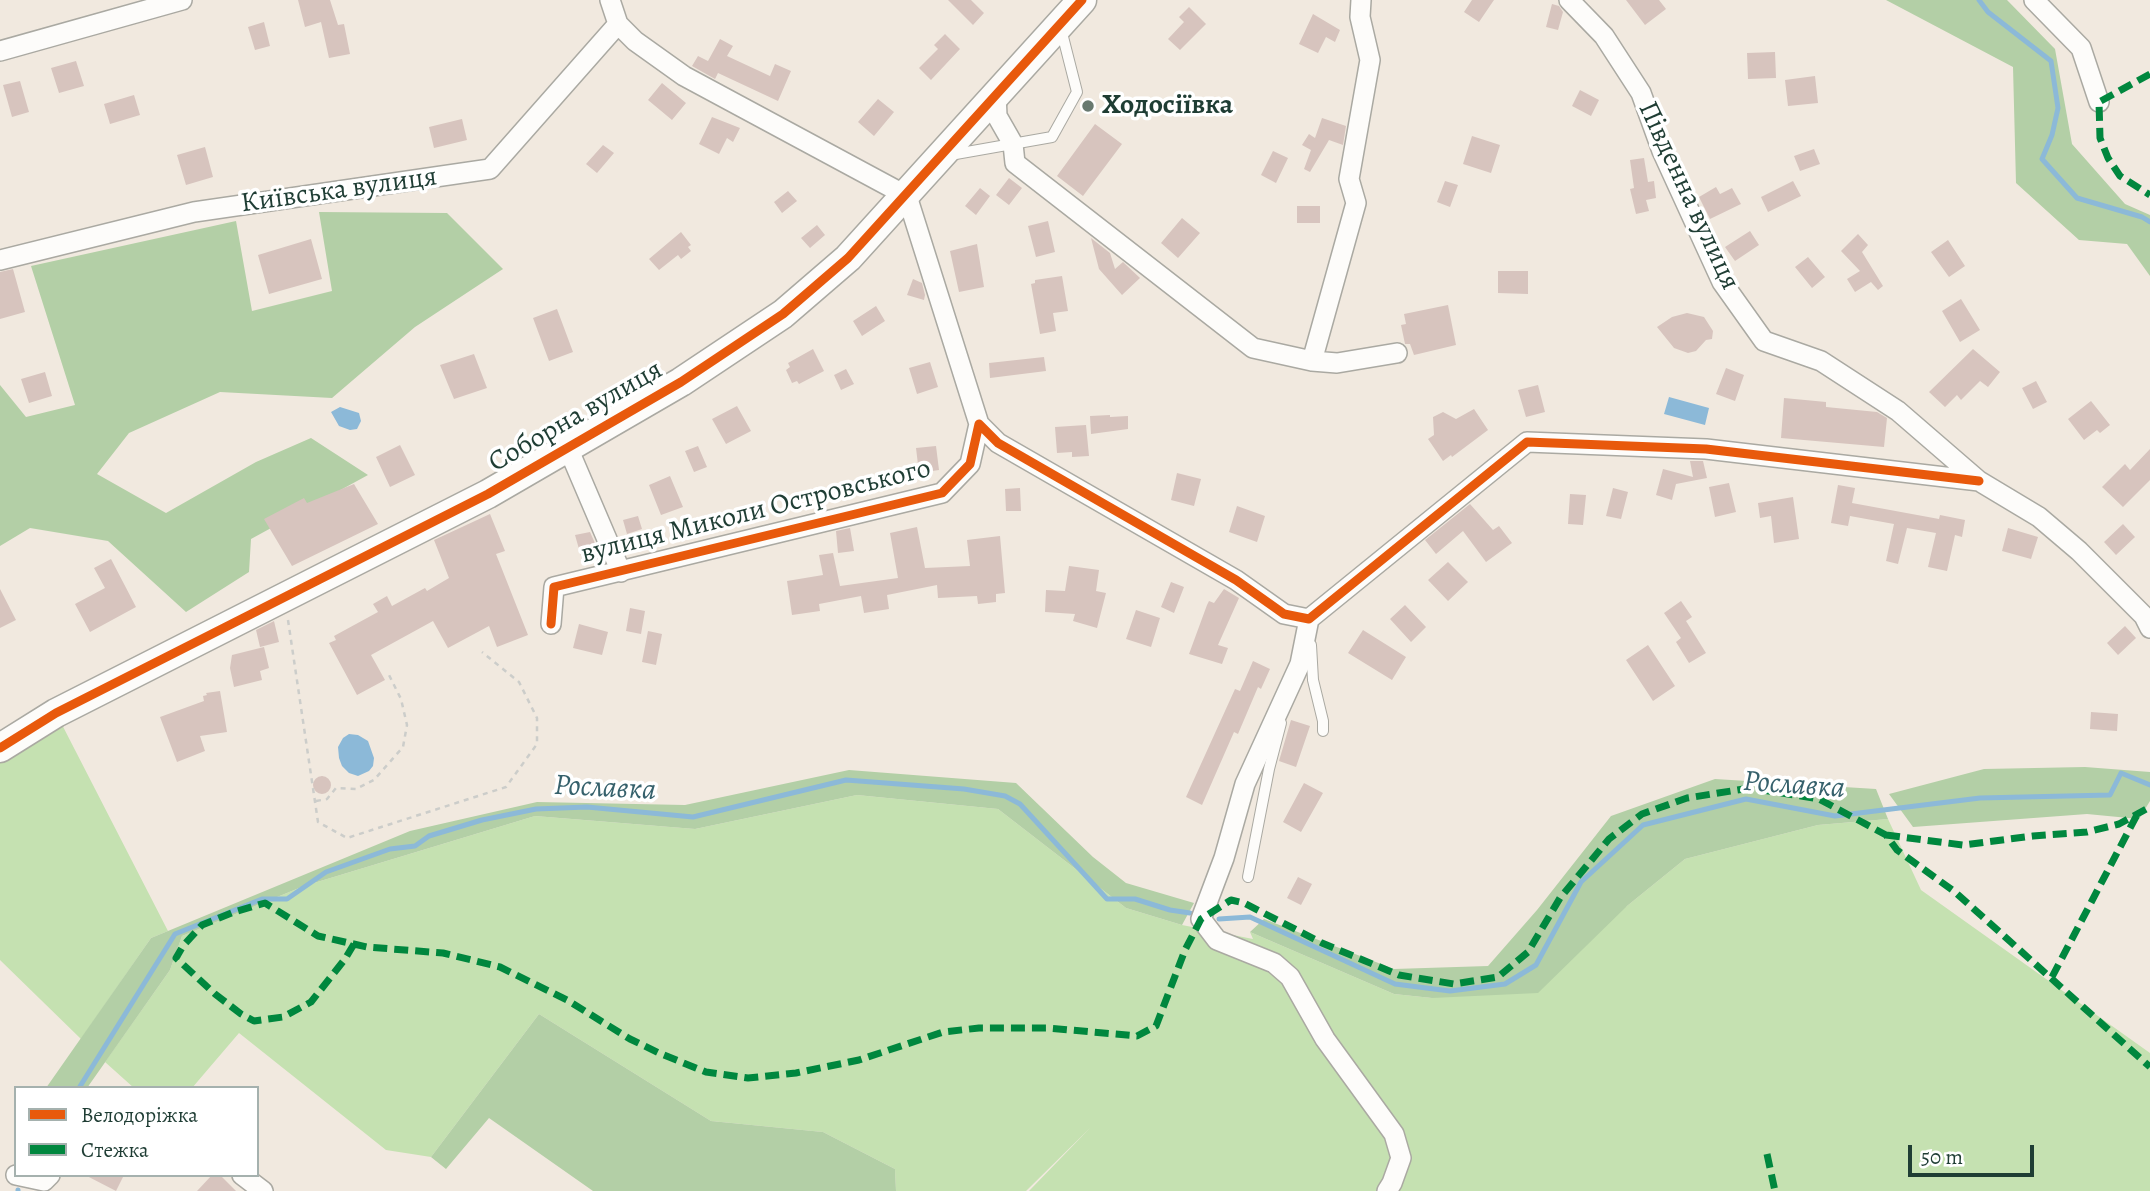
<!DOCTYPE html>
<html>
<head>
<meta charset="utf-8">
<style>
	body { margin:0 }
	#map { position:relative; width:2150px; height:1191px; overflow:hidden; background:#f1e9df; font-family:Alegreya,serif }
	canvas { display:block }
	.legend { position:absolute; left:14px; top:1086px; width:245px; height:91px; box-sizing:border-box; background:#fff; border:2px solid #a5b1ae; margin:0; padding:9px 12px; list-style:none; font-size:21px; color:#1f3d34 }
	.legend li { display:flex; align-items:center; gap:14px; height:35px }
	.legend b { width:35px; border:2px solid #a5b1ae }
	.scale { position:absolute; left:1908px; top:1145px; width:126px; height:32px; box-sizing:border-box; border:4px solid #1f3d34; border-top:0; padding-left:9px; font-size:21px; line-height:24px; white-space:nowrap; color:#1f3d34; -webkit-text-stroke:5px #fff; paint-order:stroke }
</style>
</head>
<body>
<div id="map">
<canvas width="2150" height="1191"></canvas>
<ul class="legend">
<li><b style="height:9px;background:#e8590c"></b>Велодоріжка</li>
<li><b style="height:9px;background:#00873e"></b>Стежка</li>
</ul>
<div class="scale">50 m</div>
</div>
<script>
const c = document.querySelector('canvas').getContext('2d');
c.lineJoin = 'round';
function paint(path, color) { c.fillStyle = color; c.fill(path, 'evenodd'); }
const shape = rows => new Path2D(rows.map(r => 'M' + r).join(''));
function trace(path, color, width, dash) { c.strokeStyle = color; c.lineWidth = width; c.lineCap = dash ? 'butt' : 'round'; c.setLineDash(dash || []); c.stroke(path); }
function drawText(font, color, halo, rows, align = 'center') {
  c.font = font + ' Alegreya,serif'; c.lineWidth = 7; c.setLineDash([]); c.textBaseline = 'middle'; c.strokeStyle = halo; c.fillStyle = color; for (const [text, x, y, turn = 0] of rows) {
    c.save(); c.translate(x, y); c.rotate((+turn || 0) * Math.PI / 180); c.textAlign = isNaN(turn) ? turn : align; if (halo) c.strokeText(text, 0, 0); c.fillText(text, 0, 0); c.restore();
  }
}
const green = shape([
	[56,713,168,931,151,938,81,1039,0,960,0,748],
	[857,795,998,809,1126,908,1182,925,1253,939,1250,932,1394,994,1432,998,1627,906,1685,859,1818,825,1888,819,1921,890,2150,1053,2150,1191,1029,1191,1090,1128,1026,1191,896,1191,895,1169,823,1132,711,1121,539,1014,431,1157,386,1150,239,1033,192,1088,134,1088,105,1062,170,970,182,936,304,886,535,816,695,829]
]);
const forest = shape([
	[1886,0,2007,0,2055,49,2072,144,2125,204,2150,215,2150,276,2127,244,2079,240,2016,183,2013,67],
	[319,212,447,213,503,269,415,327,332,398,220,392,129,433,97,474,166,513,256,462,311,438,368,475,251,539,249,572,186,612,108,541,30,528,0,546,0,385,26,417,75,405,31,266,236,221,252,311,332,291],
	[2085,767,2150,772,2150,801,2139,819,2087,814,1913,827,1889,794,1984,769],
	[849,770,1016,783,1093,857,1126,883,1194,903,1182,925,1126,908,998,809,857,795,695,829,535,816,304,886,182,936,170,970,87,1088,46,1088,151,938,410,831,537,802,685,805],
	[1715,779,1876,789,1888,819,1818,825,1685,859,1627,906,1538,993,1432,998,1394,994,1250,932,1264,919,1394,969,1488,966,1537,910,1611,816],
	[539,1014,711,1121,823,1132,895,1169,896,1191,593,1191,489,1118,446,1169,431,1157]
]);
const water = shape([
	[1669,397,1709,408,1705,425,1664,414],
	[340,407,359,413,361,421,357,429,350,430,339,426,331,412],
	[349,734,358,735,368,741,374,758,373,766,369,771,358,776,349,773,342,766,339,758,338,747,343,738]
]);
const stream = shape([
	[1979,0,1988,12,2051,61,2058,108,2052,135,2042,159,2077,198,2142,217,2150,222],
	[1219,919,1250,917,1395,984,1450,991,1505,984,1536,965,1581,882,1643,825,1746,799,1835,816,1980,798,2110,795,2121,773,2150,785],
	[79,1088,175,934,262,899,287,899,326,872,390,849,415,846,429,836,482,820,536,809,587,807,693,817,846,780,964,789,1005,796,1020,804,1107,899,1135,899,1170,910,1190,913],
	[18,1191,18,1190]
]);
const building = shape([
	[298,0,330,0,338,25,344,24,350,54,329,58,321,22,305,27],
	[948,0,971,0,984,13,973,25],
	[1472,0,1494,0,1479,22,1464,12],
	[1626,0,1659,0,1666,9,1645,25],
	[1552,4,1559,6,1563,12,1558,30,1546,27],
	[1189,7,1206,24,1180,50,1168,39,1184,22,1179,17],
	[1313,14,1340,30,1335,42,1326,37,1318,53,1299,44],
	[264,22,270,46,255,50,248,27],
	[945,34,960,49,931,80,919,68,938,49,934,45],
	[720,39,733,46,727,56,770,76,775,64,791,71,778,101,718,73,715,79,692,66,698,56,708,61],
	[1775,52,1776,78,1748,79,1747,53],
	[76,61,84,86,59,93,51,68],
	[1815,76,1818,103,1788,106,1785,80],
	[20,81,29,112,12,117,3,85],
	[662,83,686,103,672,120,648,100],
	[1580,90,1599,100,1591,116,1572,106],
	[134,95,140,115,110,124,104,104],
	[878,99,894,112,874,136,858,122],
	[712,117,740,128,733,142,727,138,719,154,699,144],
	[1322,118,1346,126,1343,145,1329,140,1310,172,1304,169,1311,150,1302,145,1309,134,1315,138],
	[462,119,467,140,434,148,429,127],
	[1095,124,1122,144,1083,196,1057,176],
	[1472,136,1500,145,1491,173,1463,164],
	[603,145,614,153,597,173,586,164],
	[205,147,213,177,186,185,177,155],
	[1814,149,1820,164,1800,171,1794,156],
	[1273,151,1288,158,1276,183,1261,175],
	[1644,158,1648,182,1654,181,1656,198,1646,200,1649,211,1636,214,1630,189,1634,188,1630,160],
	[1009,178,1022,188,1009,205,996,195],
	[1445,181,1458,185,1450,207,1437,202],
	[1793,181,1801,196,1768,212,1761,197],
	[1716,187,1720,194,1732,188,1741,204,1710,219,1699,197],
	[980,188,990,196,976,215,965,206],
	[788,191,797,201,782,213,774,202],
	[1297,206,1320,206,1320,223,1297,223],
	[1182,218,1200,233,1178,258,1161,243],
	[1048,221,1055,252,1036,257,1028,226],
	[817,225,825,235,810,248,801,238],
	[1750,231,1759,245,1735,261,1725,247],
	[681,232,691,245,688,247,691,251,681,259,678,255,659,270,649,259],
	[1858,234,1868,245,1862,252,1883,286,1878,290,1871,282,1855,292,1847,279,1860,271,1841,251],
	[1091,238,1110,253,1115,269,1123,262,1140,278,1122,295,1099,269],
	[311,239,322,279,269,294,258,255],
	[1948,240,1965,266,1949,277,1931,252],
	[977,244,984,287,959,292,950,251],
	[1808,257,1825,277,1812,288,1795,267],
	[13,269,25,312,0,319,0,272],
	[1498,271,1528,271,1528,294,1498,293],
	[1062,276,1068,311,1053,313,1056,331,1040,334,1031,284,1035,283,1035,280],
	[913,279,922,283,925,295,924,300,907,295],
	[1961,299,1980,330,1960,342,1942,311],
	[1448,305,1456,345,1414,355,1410,344,1405,344,1401,325,1406,324,1404,314],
	[876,306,885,321,862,336,853,321],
	[557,309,573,352,549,361,533,318],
	[1687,313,1704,317,1713,331,1712,339,1706,340,1696,351,1688,353,1674,348,1657,327,1672,317],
	[813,349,824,371,799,384,797,381,792,383,786,370,790,367,788,363],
	[1973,349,2000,372,1988,387,1980,381,1961,400,1957,395,1945,407,1929,392],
	[474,354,487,388,454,399,440,365],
	[1044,357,1046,371,990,378,989,363],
	[930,362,938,387,917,394,909,368],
	[1726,368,1744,375,1735,401,1716,394],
	[846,369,854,384,841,390,834,375],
	[45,372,52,396,29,403,21,379],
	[2036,381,2047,402,2033,409,2022,388],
	[1538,385,1545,412,1526,417,1518,390],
	[1784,398,1826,402,1826,407,1877,412,1887,418,1884,447,1781,438],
	[2091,401,2110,425,2100,433,2097,430,2084,440,2068,419],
	[737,406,751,431,726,444,712,419],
	[1474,409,1488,430,1452,457,1451,455,1443,461,1428,439,1434,435,1433,417,1443,412,1456,419],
	[1110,415,1110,417,1128,416,1128,429,1091,434,1090,416],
	[1086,425,1089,456,1072,457,1072,452,1057,453,1055,427],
	[400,445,415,475,390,487,376,457],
	[698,446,707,467,694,472,685,451],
	[936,446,939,470,919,473,916,448],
	[2150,449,2150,480,2123,507,2102,487,2125,464,2130,470],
	[1690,461,1703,461,1707,478,1676,484,1672,500,1656,495,1663,469,1693,477],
	[1177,473,1201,479,1194,506,1171,500],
	[670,476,683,507,661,515,649,485],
	[1729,483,1736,512,1715,517,1709,487],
	[354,484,378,524,292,566,264,519,304,498,307,503],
	[1838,485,1855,488,1852,503,1939,519,1940,515,1965,520,1962,537,1955,535,1947,571,1928,567,1936,533,1907,528,1898,564,1886,561,1894,524,1850,516,1848,526,1831,523],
	[1020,488,1021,511,1006,511,1005,489],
	[1613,488,1628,492,1621,519,1606,516],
	[1570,494,1586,495,1583,525,1568,524],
	[1793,497,1799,539,1774,543,1771,516,1760,518,1758,503],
	[1470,504,1493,530,1499,526,1512,543,1486,562,1463,531,1436,554,1425,540],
	[1237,506,1265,516,1257,542,1229,532],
	[490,514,505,551,496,554,528,635,497,647,489,626,448,648,433,621,371,655,385,680,357,695,329,643,336,640,334,636,378,612,373,604,387,596,392,606,425,588,427,591,449,578,434,540],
	[638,516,642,529,627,534,623,520],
	[2123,524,2135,537,2116,555,2104,542],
	[917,527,925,568,970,566,967,540,1000,536,1005,593,996,594,996,602,978,604,977,596,938,598,937,585,887,595,889,609,864,613,861,596,819,604,820,611,792,615,787,581,823,575,819,555,833,553,840,586,898,578,890,533],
	[850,528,854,551,838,553,836,531],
	[2008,528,2038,537,2031,559,2002,551],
	[590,532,602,559,583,563,575,535],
	[111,559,136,607,90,632,75,604,105,588,94,568],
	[1448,562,1468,582,1448,601,1428,580],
	[1069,566,1099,570,1096,591,1106,593,1097,628,1073,621,1075,614,1045,612,1046,590,1065,591],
	[1171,582,1184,587,1174,613,1161,607],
	[0,589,16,620,0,628],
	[1224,589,1239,598,1218,645,1228,648,1222,664,1189,654,1207,605,1209,601,1214,603],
	[1681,601,1692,617,1686,621,1706,653,1689,663,1676,642,1681,638,1664,613],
	[1405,605,1426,627,1411,642,1390,619],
	[630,608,645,611,641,634,626,631],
	[1136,610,1160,618,1151,647,1126,639],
	[274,621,279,642,260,647,256,630],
	[579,624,608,632,602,655,573,648],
	[2125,626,2136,638,2118,655,2107,643],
	[1363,630,1406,657,1392,680,1348,653],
	[648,631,662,634,656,665,642,662],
	[1648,645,1675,686,1653,701,1626,660],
	[264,647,269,668,260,671,262,680,234,687,230,668,232,655],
	[1253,661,1270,669,1261,689,1258,687,1238,734,1234,732,1202,805,1186,797,1235,689,1240,691],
	[220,691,227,732,200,736,205,751,177,762,160,717,204,701,203,696,207,695,206,693],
	[2091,712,2118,714,2117,731,2090,729],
	[1291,720,1310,726,1296,767,1279,761],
	'313 785a9 9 0 1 1 18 0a9 9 0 1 1-18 0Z',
	[1304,783,1323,793,1301,832,1283,822],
	[1298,877,1312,884,1301,905,1287,898],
	[85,1175,124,1175,116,1191],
	[212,1175,220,1175,236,1191,197,1191]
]);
const path = shape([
	[288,620,318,822,347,838,506,787,537,744,537,718,519,682,482,652],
	[316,801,327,799,336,788,356,789,374,780,403,747,407,725,401,699,389,675]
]);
const lane = shape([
	[950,155,1052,137,1077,92,1061,29],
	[1311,645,1313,680,1323,721,1323,731],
	[1248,877,1269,769,1281,723]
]);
const street = shape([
	[610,0,618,24,635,41,684,76,907,196,979,424],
	[1569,0,1604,36,1641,93,1662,151,1722,282,1764,341,1821,361,1898,411,1979,481,2039,517,2079,551,2144,616,2150,628],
	[2034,0,2081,48,2099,102],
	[0,51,182,0],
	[996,93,997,116,1013,144,1015,163,1253,348,1312,361,1337,363,1397,353],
	[0,260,194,212,490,169,618,24],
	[1312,361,1356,203,1349,179,1370,60,1360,17,1361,0],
	[568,448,621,572],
	[1309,619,1300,664,1245,784,1224,858,1201,919,1217,940,1274,963,1290,977,1325,1039,1394,1134,1401,1158,1392,1183,1387,1191],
	[551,624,554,587,942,493,970,464,979,424,998,443,1236,580,1284,614,1309,619,1527,442,1706,449,1979,481],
	[16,1175,44,1181,50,1175],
	[242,1175,263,1191]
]);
const secondary = shape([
	[0,748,56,713,488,494,681,382,783,314,848,258,1082,0]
]);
const quiet = shape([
	[2150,74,2099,102,2100,138,2108,158,2120,176,2150,195],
	[1886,835,1963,845,2033,836,2087,832,2119,824,2150,807],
	[354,944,345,959,311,1002,283,1017,254,1021,241,1014,215,994,176,958,183,946,202,925,234,912,265,903,318,936,367,947,443,953,500,967,567,1000,630,1039,659,1053,706,1072,748,1078,796,1073,859,1060,943,1032,979,1028,1048,1028,1137,1036,1156,1026,1185,950,1201,919,1231,900,1244,903,1322,943,1399,975,1454,984,1498,977,1528,952,1560,898,1609,839,1642,814,1687,798,1750,788,1819,799,1886,835,1897,850,1955,892,2150,1067],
	[2052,977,2139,811],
	[1767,1154,1775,1191]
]);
const cycleway = shape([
	[551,624,554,587,942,493,970,464,979,424,998,443,1236,580,1284,614,1309,619,1527,442,1706,449,1979,481],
	[0,748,56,713,488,494,681,382,783,314,848,258,1082,0]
]);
const markers = [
	[1088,106,7,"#687970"]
];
const poiNames = [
	["Ходосіївка",1102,106]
];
const streetNames = [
	["Київська вулиця",339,191,-8],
	["Південна вулиця",1688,196,65],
	["Соборна вулиця",576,417,-30],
	["вулиця Миколи Островського",756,512,-14]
];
const waterNames = [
	["Рославка",1794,786,4],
	["Рославка",605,789,3]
];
paint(green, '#c5e1b1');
paint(forest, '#b3cfa6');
paint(water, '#8cb9d8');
trace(stream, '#8cb9d8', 5);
paint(building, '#d7c4be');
trace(lane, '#aaa9a2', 12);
trace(street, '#aaa9a2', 22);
trace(secondary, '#aaa9a2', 31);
trace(path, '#cccdca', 2.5, [5, 5]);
trace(lane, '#fdfcfa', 10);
trace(street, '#fdfcfa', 19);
trace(secondary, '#fdfcfa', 28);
trace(quiet, '#00873e', 7, [14, 7]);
trace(cycleway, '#e8590c', 9);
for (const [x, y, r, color] of markers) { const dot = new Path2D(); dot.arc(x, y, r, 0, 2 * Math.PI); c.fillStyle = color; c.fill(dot); trace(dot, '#fff', 2.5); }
drawText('bold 28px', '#1f3d34', '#fff', poiNames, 'left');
drawText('28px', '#1f3d34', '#fff', streetNames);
drawText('italic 30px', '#36616c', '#fff', waterNames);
</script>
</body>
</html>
